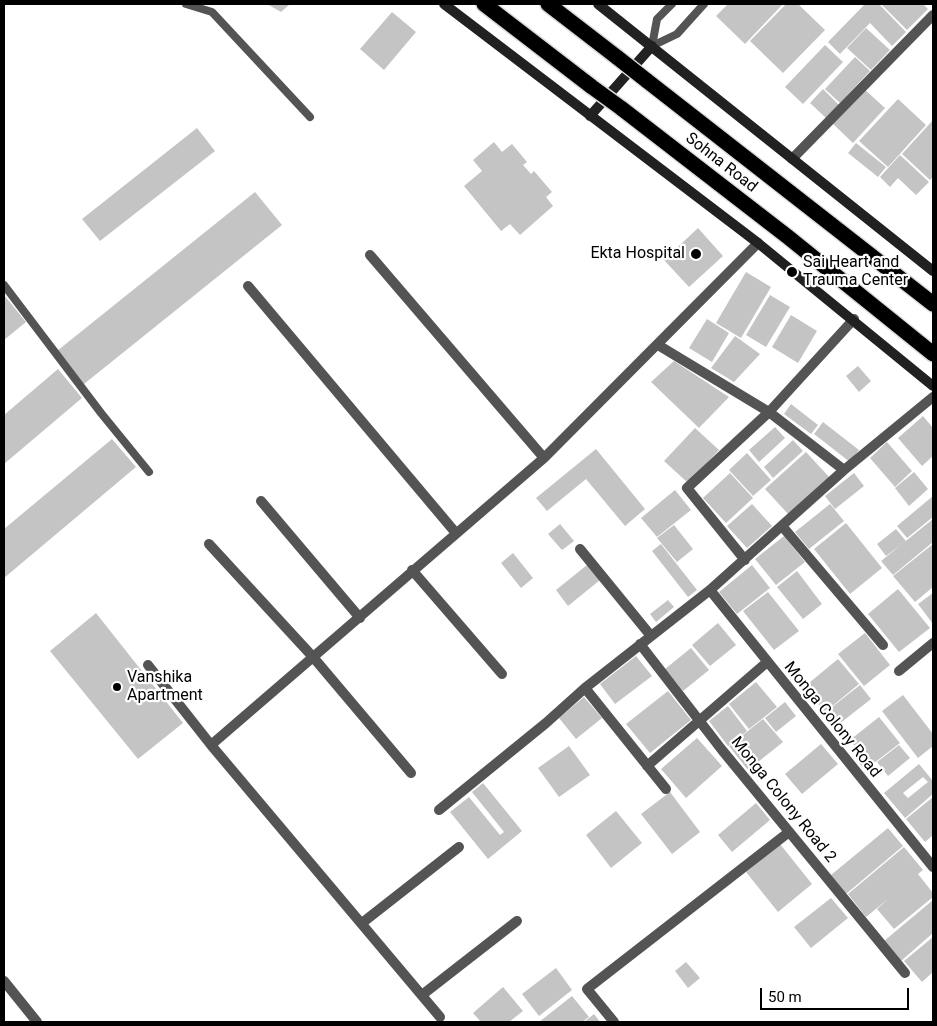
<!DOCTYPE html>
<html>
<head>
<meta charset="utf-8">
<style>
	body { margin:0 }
	#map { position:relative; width:937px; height:1026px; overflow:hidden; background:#fff; font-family:Roboto,sans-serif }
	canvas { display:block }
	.frame { position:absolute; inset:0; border:5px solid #000; pointer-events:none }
	.scale { position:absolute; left:760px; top:988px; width:149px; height:22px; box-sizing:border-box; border:2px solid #000; border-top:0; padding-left:6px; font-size:15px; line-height:18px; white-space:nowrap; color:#000; -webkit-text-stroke:4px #fff; paint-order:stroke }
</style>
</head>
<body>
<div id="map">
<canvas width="937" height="1026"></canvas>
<div class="frame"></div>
<div class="scale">50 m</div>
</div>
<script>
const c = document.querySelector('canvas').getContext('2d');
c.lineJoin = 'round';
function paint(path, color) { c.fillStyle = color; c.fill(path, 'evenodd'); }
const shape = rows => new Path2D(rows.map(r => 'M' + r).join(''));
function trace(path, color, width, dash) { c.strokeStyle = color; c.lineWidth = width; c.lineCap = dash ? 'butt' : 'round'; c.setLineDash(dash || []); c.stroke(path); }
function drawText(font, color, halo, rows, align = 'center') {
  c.font = font + ' Roboto,sans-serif'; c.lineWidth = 4.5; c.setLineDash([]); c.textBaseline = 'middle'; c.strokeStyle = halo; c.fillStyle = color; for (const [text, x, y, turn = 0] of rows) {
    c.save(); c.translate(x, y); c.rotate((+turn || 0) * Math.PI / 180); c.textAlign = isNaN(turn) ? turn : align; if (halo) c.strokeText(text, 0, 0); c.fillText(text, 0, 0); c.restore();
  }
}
const building = shape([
	[267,4,290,4,281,12],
	[728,4,783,4,745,44,716,16],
	[786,4,798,4,825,30,783,73,750,41],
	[865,4,879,4,906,32,892,46,870,23,840,54,828,42],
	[881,4,923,4,928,9,907,30],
	[392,12,416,32,384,70,360,49],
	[866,28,890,50,871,70,847,48],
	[825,45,843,62,803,104,785,87],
	[855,57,870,71,840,103,825,89],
	[863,88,885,108,853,143,832,123],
	[823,89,839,105,826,118,810,103],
	[898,99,926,125,888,167,859,141],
	[933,120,933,177,930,180,902,154],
	[197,128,215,151,100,241,82,219],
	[494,142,502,152,512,144,527,162,523,165,531,174,534,171,552,192,546,197,553,206,520,235,510,224,501,231,464,186,482,171,473,160],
	[856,143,886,167,878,177,848,153],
	[900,155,929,182,916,195,898,178,890,187,880,177],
	[255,192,282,225,84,384,57,351],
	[698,228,723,256,689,287,664,260],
	[746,272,771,287,741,338,716,323],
	[4,295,26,322,4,340],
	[770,295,790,307,766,347,746,335],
	[791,315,817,331,798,363,772,347],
	[707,319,729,333,712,362,689,348],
	[735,336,760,354,734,382,711,368],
	[674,361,729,397,699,428,651,382],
	[858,366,871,381,859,392,846,376],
	[58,369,82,398,4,464,4,415],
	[791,404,818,425,811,434,784,414],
	[923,416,933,428,933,456,922,466,898,438],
	[823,422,859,450,850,462,814,434],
	[775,427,785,438,759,462,749,450],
	[695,428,719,450,688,483,664,461],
	[112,439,136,467,4,578,4,529],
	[793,440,803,451,773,478,764,467],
	[887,442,912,471,895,487,870,458],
	[596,449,645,509,625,526,586,479,547,511,536,498],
	[806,452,830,478,789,515,765,489],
	[747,453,771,480,753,496,729,470],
	[914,472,928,489,909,506,895,488],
	[730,473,753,498,726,523,703,498],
	[854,473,864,486,835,509,825,496],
	[675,490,691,510,657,537,641,518],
	[933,496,933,517,907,538,897,526],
	[752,504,772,526,747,548,727,526],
	[830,504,844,521,809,549,795,532],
	[933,519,933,542,893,575,881,561],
	[846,523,882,568,850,594,814,549],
	[560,524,574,541,562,550,548,534],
	[674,525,693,549,677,562,657,538],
	[896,529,906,541,886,556,877,544],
	[784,536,805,562,776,585,755,559],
	[661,544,697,590,688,597,652,551],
	[933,544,933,587,915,602,893,576],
	[513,553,533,578,521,588,501,563],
	[587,565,600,580,568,606,556,590],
	[752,565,770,588,737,614,719,592],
	[797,571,822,604,803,619,777,587],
	[898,589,930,628,899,652,868,614],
	[768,592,799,631,774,650,743,611],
	[933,593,933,624,918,604],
	[668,600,674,607,656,622,650,614],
	[96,613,183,723,138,759,50,651],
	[718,623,736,645,710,666,692,645],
	[865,633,890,665,864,686,838,654],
	[691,648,709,670,683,691,665,669],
	[636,656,652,676,615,704,600,684],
	[838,659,859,684,825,712,804,687],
	[756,682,777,707,749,729,729,704],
	[860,685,871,699,834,728,823,714],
	[668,691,691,720,650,753,626,724],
	[903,695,933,734,933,746,918,758,882,711],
	[584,697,602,718,576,739,559,718],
	[785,702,796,716,776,732,765,718],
	[728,706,747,731,728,746,709,721],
	[879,717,900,743,865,770,859,763,865,759,850,740],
	[763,719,783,742,748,770,729,746],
	[697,738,722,766,686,798,661,769],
	[821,744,838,764,802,794,785,774],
	[899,745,910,758,888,776,877,762],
	[569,746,590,775,559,797,538,768],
	[919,764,933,781,933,794,905,818,884,793],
	[923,777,928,782,908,798,903,793],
	[483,783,522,831,488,859,450,812,469,797,500,835,504,832,472,792],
	[670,792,700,832,672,854,641,814],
	[933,797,933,835,925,842,906,819],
	[756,803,770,820,732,852,718,835],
	[616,811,642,843,611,868,586,835],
	[888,828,903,846,846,894,831,875],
	[780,844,812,884,778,912,746,872],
	[904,847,923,870,918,874,933,893,933,897,894,929,877,909,888,899,866,917,848,894],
	[831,898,848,918,811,948,794,927],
	[933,900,933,933,901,961,884,941],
	[933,937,933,972,922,982,904,961],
	[686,962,700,978,688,988,675,971],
	[556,968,572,990,539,1016,522,994],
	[503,987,523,1011,509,1022,481,1022,473,1013],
	[572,996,589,1017,582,1022,539,1022],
	[594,1014,600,1022,584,1022]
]);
const lane = shape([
	[186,4,212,12,310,117],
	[652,46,677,34,704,4],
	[652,46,657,19,672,4],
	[4,285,101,413,149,472]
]);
const street = shape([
	[792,159,933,15],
	[370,255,544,458],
	[248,286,455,532],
	[658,345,769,412,844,470],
	[261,501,360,618],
	[782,526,883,645],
	[209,544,313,657,411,773],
	[580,549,651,636],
	[745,560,687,488,769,412,854,319],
	[412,570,502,674],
	[710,590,933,867],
	[640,644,722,750,905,973],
	[148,665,211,745,440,1017],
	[899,671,933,643],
	[585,688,666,789],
	[211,745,544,458,758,243],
	[647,766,766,663],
	[439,810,546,723,585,688,710,590,844,470,933,397],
	[362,923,459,847],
	[4,981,37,1022],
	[422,995,517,921],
	[614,1022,587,989,789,832]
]);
const secondary = shape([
	[444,4,758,243,933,386],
	[598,4,933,271],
	[590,116,652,46]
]);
const highway = shape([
	[484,4,592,87],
	[548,4,618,58],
	[646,80,933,304],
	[621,108,788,237,933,354]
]);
const highwayBridge = shape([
	[618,58,646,80],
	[592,87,621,108]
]);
const markers = [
	[696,254,6,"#000"],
	[792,272,6,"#000"],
	[117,687,5,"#000"]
];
const streetNames = [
	["Sohna Road",721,163,38],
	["Monga Colony Road",832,720,51],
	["Monga Colony Road 2",783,800,51]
];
const poiNames = [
	["Ekta Hospital",685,254,"right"],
	["Sai Heart and",803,263],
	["Trauma Center",803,281],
	["Vanshika",127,678],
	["Apartment",127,696]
];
paint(building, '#c4c4c4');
trace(highway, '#dbdbdb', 18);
trace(lane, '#545454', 8);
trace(street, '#545454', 10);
trace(secondary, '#212121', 10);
trace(highway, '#000', 15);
trace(highwayBridge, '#dbdbdb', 18, []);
trace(highwayBridge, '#000', 15);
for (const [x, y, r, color] of markers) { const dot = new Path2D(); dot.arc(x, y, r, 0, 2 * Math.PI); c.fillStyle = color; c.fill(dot); trace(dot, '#fff', 2); }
drawText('16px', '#000', '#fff', streetNames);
drawText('16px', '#000', '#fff', poiNames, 'left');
</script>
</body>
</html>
